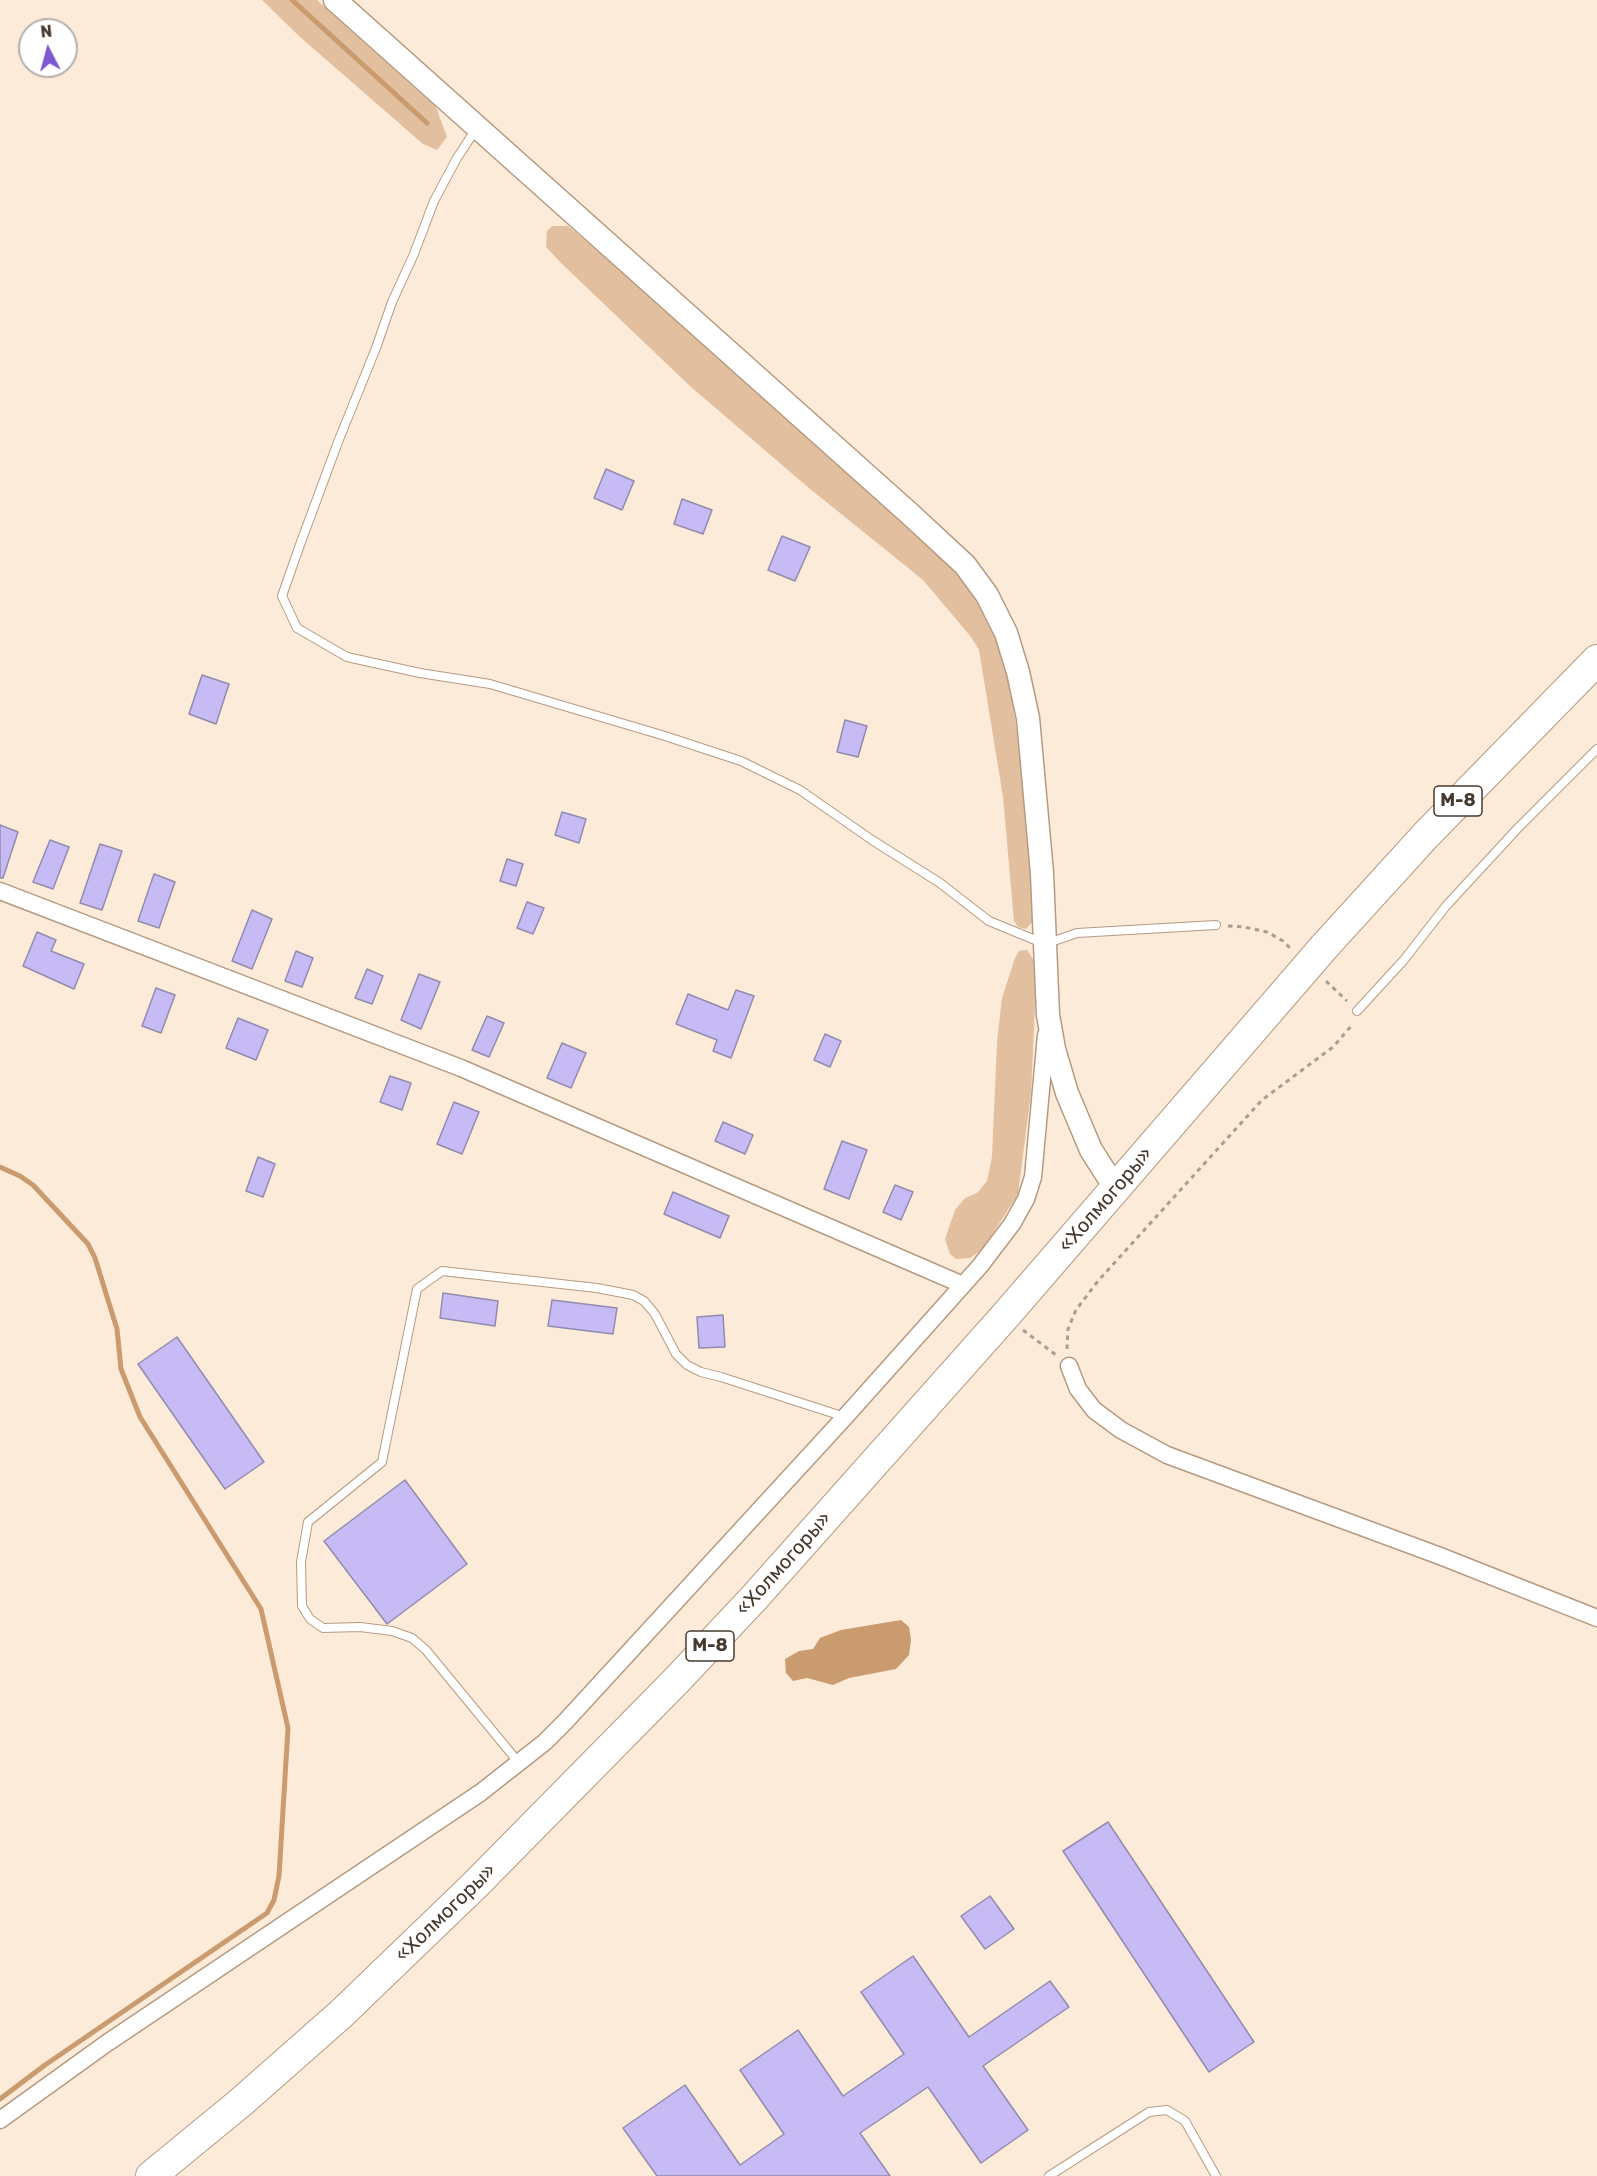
<!DOCTYPE html>
<html>
<head>
<meta charset="utf-8">
<style>
	body { margin:0 }
	#map { position:relative; width:1597px; height:2176px; overflow:hidden; background:#fdebda; font-family:Rubik,sans-serif }
	canvas { display:block }
	.north { position:absolute; left:18px; top:18px; width:60px; height:60px; box-sizing:border-box; background:#fff; border:2px solid #b5b0ac; border-radius:50%; rotate:354deg; font-size:16px; font-weight:700; line-height:24px; text-align:center; color:#463a2f }
	.north::after { content:''; display:block; margin:auto; width:21px; height:27px; background:#7e58d2; clip-path:polygon(50% 0,100% 100%,50% 72%,0 100%) }
</style>
</head>
<body>
<div id="map">
<canvas width="1597" height="2176"></canvas>
<div class="north">N</div>
</div>
<script>
const c = document.querySelector('canvas').getContext('2d');
c.lineJoin = 'round';
function paint(path, color) { c.fillStyle = color; c.fill(path, 'evenodd'); }
const shape = rows => new Path2D(rows.map(r => 'M' + r).join(''));
function trace(path, color, width, dash) { c.strokeStyle = color; c.lineWidth = width; c.lineCap = dash ? 'butt' : 'round'; c.setLineDash(dash || []); c.stroke(path); }
function drawText(font, color, halo, rows, align = 'center') {
  c.font = font + ' Rubik,sans-serif'; c.lineWidth = 4.5; c.setLineDash([]); c.textBaseline = 'middle'; c.strokeStyle = halo; c.fillStyle = color; for (const [text, x, y, turn = 0] of rows) {
    c.save(); c.translate(x, y); c.rotate((+turn || 0) * Math.PI / 180); c.textAlign = isNaN(turn) ? turn : align; if (halo) c.strokeText(text, 0, 0); c.fillText(text, 0, 0); c.restore();
  }
}
const green = shape([
	[262,0,317,0,436,107,447,137,437,150,423,144,300,37],
	[552,226,568,226,698,336,934,547,981,601,1008,671,1026,792,1036,918,1026,929,1018,927,1014,921,1003,797,979,650,971,637,923,580,809,488,691,387,561,263,546,247,547,231],
	[1027,950,1037,965,1031,1093,1018,1194,983,1249,970,1258,956,1259,950,1254,945,1239,955,1210,965,1198,977,1193,987,1181,992,1157,997,1042,1002,998,1015,958,1019,951]
]);
const water = shape([
	[901,1620,909,1627,911,1640,909,1655,896,1669,849,1678,833,1685,807,1678,793,1681,786,1673,785,1659,799,1651,813,1649,820,1638,841,1630]
]);
const stream = shape([
	[292,0,427,123],
	[0,1167,20,1176,33,1185,88,1244,95,1258,117,1329,121,1369,140,1417,261,1609,288,1728,279,1876,274,1900,267,1913,45,2065,0,2099]
]);
const building = shape([
	[606,469,634,481,622,510,594,498,606,469],
	[682,499,712,510,703,534,674,524,682,499],
	[782,536,810,547,795,581,768,570,782,536],
	[202,675,229,684,216,724,189,714,202,675],
	[845,720,867,726,858,757,837,752,845,720],
	[562,812,586,819,579,843,555,835,562,812],
	[0,825,18,832,3,878,0,878,0,825],
	[50,840,69,847,53,889,33,882,50,840],
	[100,844,122,851,102,910,80,903,100,844],
	[507,859,523,864,516,886,500,881,507,859],
	[154,874,175,882,159,928,138,921,154,874],
	[527,902,544,908,533,934,517,928,527,902],
	[252,910,272,919,252,969,232,961,252,910],
	[37,932,56,940,51,951,84,964,74,989,23,966,37,932],
	[296,951,313,958,302,987,285,981,296,951],
	[367,969,383,976,372,1004,355,998,367,969],
	[419,974,440,982,421,1029,401,1020,419,974],
	[156,988,175,995,161,1033,142,1026,156,988],
	[736,990,754,996,731,1058,713,1051,717,1040,676,1024,688,994,728,1010,736,990],
	[487,1016,504,1023,489,1057,472,1050,487,1016],
	[238,1018,268,1030,256,1060,226,1048,238,1018],
	[825,1034,841,1041,830,1067,814,1060,825,1034],
	[562,1043,586,1053,571,1088,547,1078,562,1043],
	[390,1076,411,1083,402,1110,380,1102,390,1076],
	[454,1102,479,1112,462,1154,437,1144,454,1102],
	[723,1122,753,1135,745,1154,715,1141,723,1122],
	[842,1141,867,1150,849,1199,824,1189,842,1141],
	[258,1157,275,1164,263,1197,246,1191,258,1157],
	[895,1185,913,1192,901,1220,883,1212,895,1185],
	[673,1192,729,1216,720,1238,664,1214,673,1192],
	[443,1293,498,1301,495,1326,440,1318,443,1293],
	[552,1300,617,1308,613,1334,548,1326,552,1300],
	[723,1315,725,1347,699,1348,697,1317,723,1315],
	[177,1337,264,1462,225,1489,138,1364,177,1337],
	[405,1480,467,1564,387,1624,324,1541,405,1480],
	[1108,1822,1254,2042,1209,2072,1063,1851,1108,1822],
	[990,1896,1014,1929,985,1949,961,1916,990,1896],
	[913,1956,969,2037,1050,1981,1069,2007,983,2066,1028,2130,981,2163,928,2087,860,2133,890,2176,657,2176,623,2128,685,2085,740,2165,784,2134,740,2070,798,2030,843,2096,904,2054,861,1992,913,1956]
]);
const path = shape([
	[1228,926,1244,927,1267,932,1283,941,1292,950],
	[1326,981,1347,1001],
	[1023,1330,1056,1355],
	[1067,1349,1068,1329,1076,1310,1098,1281,1262,1100,1333,1047,1353,1024]
]);
const lane = shape([
	[476,129,457,158,434,201,414,254,392,302,376,348,338,442,301,542,282,596,297,628,347,657,420,673,490,684,665,736,741,761,800,790,872,840,940,883,989,921,1045,944,1077,933,1216,925],
	[1357,1011,1403,961,1446,906,1517,829,1597,749],
	[519,1763,426,1650,412,1638,392,1631,360,1627,323,1628,310,1619,302,1606,301,1562,308,1522,382,1462,417,1289,442,1271,597,1288,633,1295,644,1301,655,1314,676,1354,687,1365,701,1372,721,1377,845,1417],
	[1049,2176,1149,2112,1167,2110,1185,2121,1216,2176]
]);
const street = shape([
	[0,891,461,1068,963,1285],
	[1069,1366,1078,1389,1094,1410,1121,1430,1167,1455,1440,1556,1597,1618],
	[0,2120,107,2043,480,1793,545,1742,564,1723,845,1417,980,1266,1012,1224,1026,1199,1033,1177,1046,1035]
]);
const secondary = shape([
	[335,0,910,514,965,565,987,595,1006,633,1018,672,1028,718,1042,873,1048,1015,1054,1049,1067,1093,1091,1150,1116,1189]
]);
const highway = shape([
	[1324,947,1426,835,1597,660],
	[151,2176,240,2103,341,2014,475,1885,676,1681,754,1598,1006,1315,1293,983]
]);
const highwayBridge = shape([
	[1293,983,1324,947]
]);
const shields = [
	[1458,801,48],
	[710,1646,48]
];
const shieldNames = [
	["М-8",1458,801],
	["М-8",710,1646]
];
const streetNames = [
	["«Холмогоры»",1106,1200,-49],
	["«Холмогоры»",784,1564,-48],
	["«Холмогоры»",446,1913,-44]
];
paint(green, '#e2c09f');
paint(water, '#c99b6f');
trace(stream, '#c99b6f', 5);
paint(building, '#c7bbf5');
trace(building, '#928bad', 1.5);
trace(lane, '#b69a80', 10);
trace(street, '#b69a80', 19);
trace(secondary, '#b69a80', 25);
trace(highway, '#b69a80', 32);
trace(path, '#ac9c8e', 3, [4.5, 4.5]);
trace(lane, '#fff', 8);
trace(street, '#fff', 16);
trace(secondary, '#fff', 22);
trace(highway, '#fff', 30);
trace(highwayBridge, '#b69a80', 32, []);
trace(highwayBridge, '#fff', 30);
for (const [x, y, w] of shields) { const box = new Path2D(); box.roundRect(x - w / 2, y - 15, w, 30, 4.5); c.fillStyle = '#fff'; c.fill(box); trace(box, '#463a2f', 1.5); }
drawText('bold 18px', '#463a2f', null, shieldNames);
drawText('20px', '#463a2f', '#fff', streetNames);
</script>
</body>
</html>
